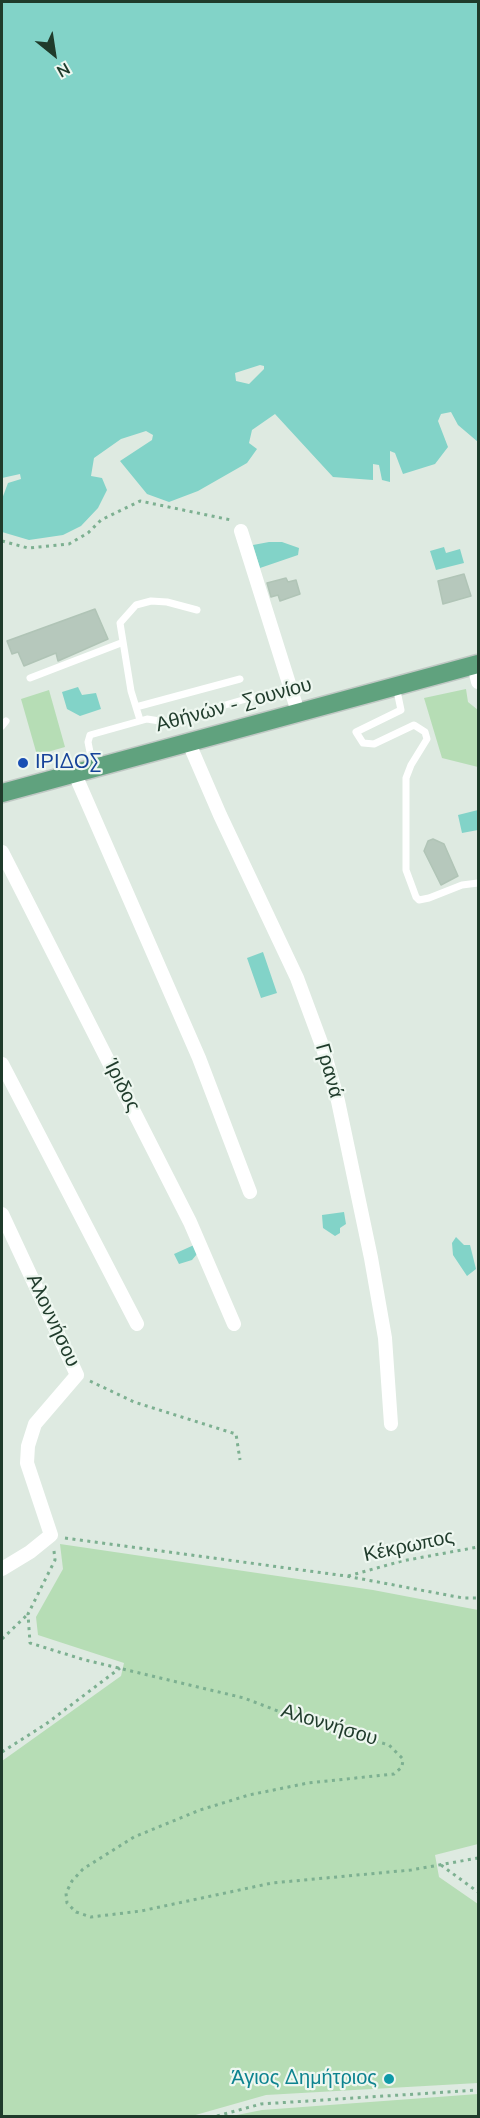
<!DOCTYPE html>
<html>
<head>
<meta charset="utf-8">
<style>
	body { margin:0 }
	#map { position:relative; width:480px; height:2118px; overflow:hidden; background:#deeae1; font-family:"Nunito Sans",sans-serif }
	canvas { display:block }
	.frame { position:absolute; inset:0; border:3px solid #1f3b2b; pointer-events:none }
	.north { position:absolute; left:24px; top:24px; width:60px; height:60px; -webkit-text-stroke:4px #eef7f0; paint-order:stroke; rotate:150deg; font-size:16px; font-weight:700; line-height:24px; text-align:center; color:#1f3b2b }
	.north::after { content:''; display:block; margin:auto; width:21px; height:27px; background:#1f3b2b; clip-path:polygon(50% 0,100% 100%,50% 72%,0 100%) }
</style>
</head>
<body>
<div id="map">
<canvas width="480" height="2118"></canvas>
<div class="frame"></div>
<div class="north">N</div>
</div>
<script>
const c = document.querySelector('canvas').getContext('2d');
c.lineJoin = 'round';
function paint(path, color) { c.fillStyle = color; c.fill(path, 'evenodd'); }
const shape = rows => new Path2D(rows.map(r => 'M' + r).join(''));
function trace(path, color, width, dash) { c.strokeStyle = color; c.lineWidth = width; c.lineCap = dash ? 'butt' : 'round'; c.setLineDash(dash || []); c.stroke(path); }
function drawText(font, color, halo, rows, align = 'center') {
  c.font = font + ' "Nunito Sans",sans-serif'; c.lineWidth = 4.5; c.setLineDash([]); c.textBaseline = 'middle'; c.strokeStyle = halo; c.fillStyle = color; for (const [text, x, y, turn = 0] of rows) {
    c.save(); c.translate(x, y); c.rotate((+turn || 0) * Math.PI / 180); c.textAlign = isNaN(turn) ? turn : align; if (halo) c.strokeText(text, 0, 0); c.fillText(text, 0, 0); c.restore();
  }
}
const green = shape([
	[466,689,468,702,478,710,478,767,442,758,424,698],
	[49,690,65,747,37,755,21,699],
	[60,1544,373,1590,478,1610,478,1844,435,1855,439,1877,478,1904,478,2083,266,2095,192,2116,2,2116,2,1761,121,1676,124,1663,38,1635,36,1617,63,1569],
	[478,2094,478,2116,232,2116,262,2110]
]);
const water = shape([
	[2,2,478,2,478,442,458,425,451,412,441,414,438,421,448,447,435,464,403,474,395,453,390,451,390,482,382,480,379,465,373,464,373,480,333,477,275,414,252,430,249,443,257,449,247,463,198,491,169,502,147,494,120,461,152,440,153,435,146,431,121,439,94,458,91,476,102,478,107,490,98,508,81,526,63,535,29,540,2,532,2,499,8,483,21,479,20,474,2,478],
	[260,365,264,366,264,369,249,384,236,381,235,373],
	[269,542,282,542,299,548,298,555,260,568,253,545],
	[444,547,446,553,460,549,464,563,436,570,430,551],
	[78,687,82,695,96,693,101,709,80,716,67,709,62,692],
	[478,810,478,830,462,833,458,815],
	[263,952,277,993,261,998,247,958],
	[344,1212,346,1224,340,1228,340,1233,335,1236,323,1228,322,1215],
	[456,1237,464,1245,470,1245,476,1269,467,1276,453,1255,452,1243],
	[194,1245,197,1254,192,1260,179,1264,174,1254]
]);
const building = shape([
	[464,574,471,596,443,604,438,581,464,574],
	[286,578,288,582,296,580,300,594,280,601,278,595,271,597,267,583,286,578],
	[95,609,108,639,58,661,56,653,24,666,18,652,12,654,7,641,95,609],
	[433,839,444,844,458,876,441,885,424,851,428,841,433,839]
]);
const path = shape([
	[2,541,28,548,69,544,88,533,101,520,140,501,231,520],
	[90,1381,134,1402,236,1434,240,1460],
	[65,1538,346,1576,463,1598,478,1598],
	[54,1551,55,1560,28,1614,30,1643,85,1660,244,1698,296,1718,389,1745,403,1759,402,1767,394,1774,308,1783,249,1795,200,1810,134,1837,83,1869,72,1881,66,1893,67,1903,76,1912,91,1917,141,1911,272,1883,411,1870,478,1858],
	[348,1576,402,1561,478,1547],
	[2,1639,27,1615],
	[2,1752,46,1724,120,1668],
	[441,1865,478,1892],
	[217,2116,261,2104,478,2090]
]);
const lane = shape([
	[30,678,121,643],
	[396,686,401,710,356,732,363,743,374,744,414,725,425,732,427,739,411,765,406,778,406,870,416,897,419,900,429,898,462,885,478,883],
	[136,707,240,679],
	[140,720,131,691,120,623,136,605,151,601,167,602,197,610],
	[2,726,6,721],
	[93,767,88,742,90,735,147,719,166,722,260,695]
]);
const street = shape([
	[241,531,298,712],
	[474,665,478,682],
	[188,741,220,815,297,978,323,1048,338,1101,371,1258,385,1338,391,1424],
	[74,772,199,1058,250,1192],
	[2,852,190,1222,234,1324],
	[2,1064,137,1324],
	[2,1214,77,1375,35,1424,28,1446,27,1463,51,1535,30,1552,2,1569]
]);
const primary = shape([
	[2,793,478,664]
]);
const markers = [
	[23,763,6,"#1a4fb4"],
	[389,2079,6,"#0f9aa8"]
];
const streetNames = [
	["Αθήνών - Σουνίου",234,706,-15],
	["Γρανά",328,1071,74],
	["Ίριδος",121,1086,63],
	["Αλοννήσου",52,1321,65],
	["Κέκρωπος",409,1547,-12],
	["Αλοννήσου",329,1726,17]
];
const transitNames = [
	["ΙΡΙΔΟΣ",35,763]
];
const cultureNames = [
	["Άγιος Δημήτριος",377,2079]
];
paint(green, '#b6ddb5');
paint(water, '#82d3c8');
paint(building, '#b6c8bc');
trace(building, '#b0c4b6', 1.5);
trace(primary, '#c0c8c4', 21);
trace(path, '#7db091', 3, [3, 4.5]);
trace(lane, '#fff', 7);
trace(street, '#fff', 14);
trace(primary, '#60a27e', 18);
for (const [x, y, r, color] of markers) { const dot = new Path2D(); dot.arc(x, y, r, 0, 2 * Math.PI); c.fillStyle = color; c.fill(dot); trace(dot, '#eef7f0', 2); }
drawText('20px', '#1f3b2b', '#eef7f0', streetNames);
drawText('20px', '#164399', '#eef7f0', transitNames, 'left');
drawText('20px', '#0d838f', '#eef7f0', cultureNames, 'right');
</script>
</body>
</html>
